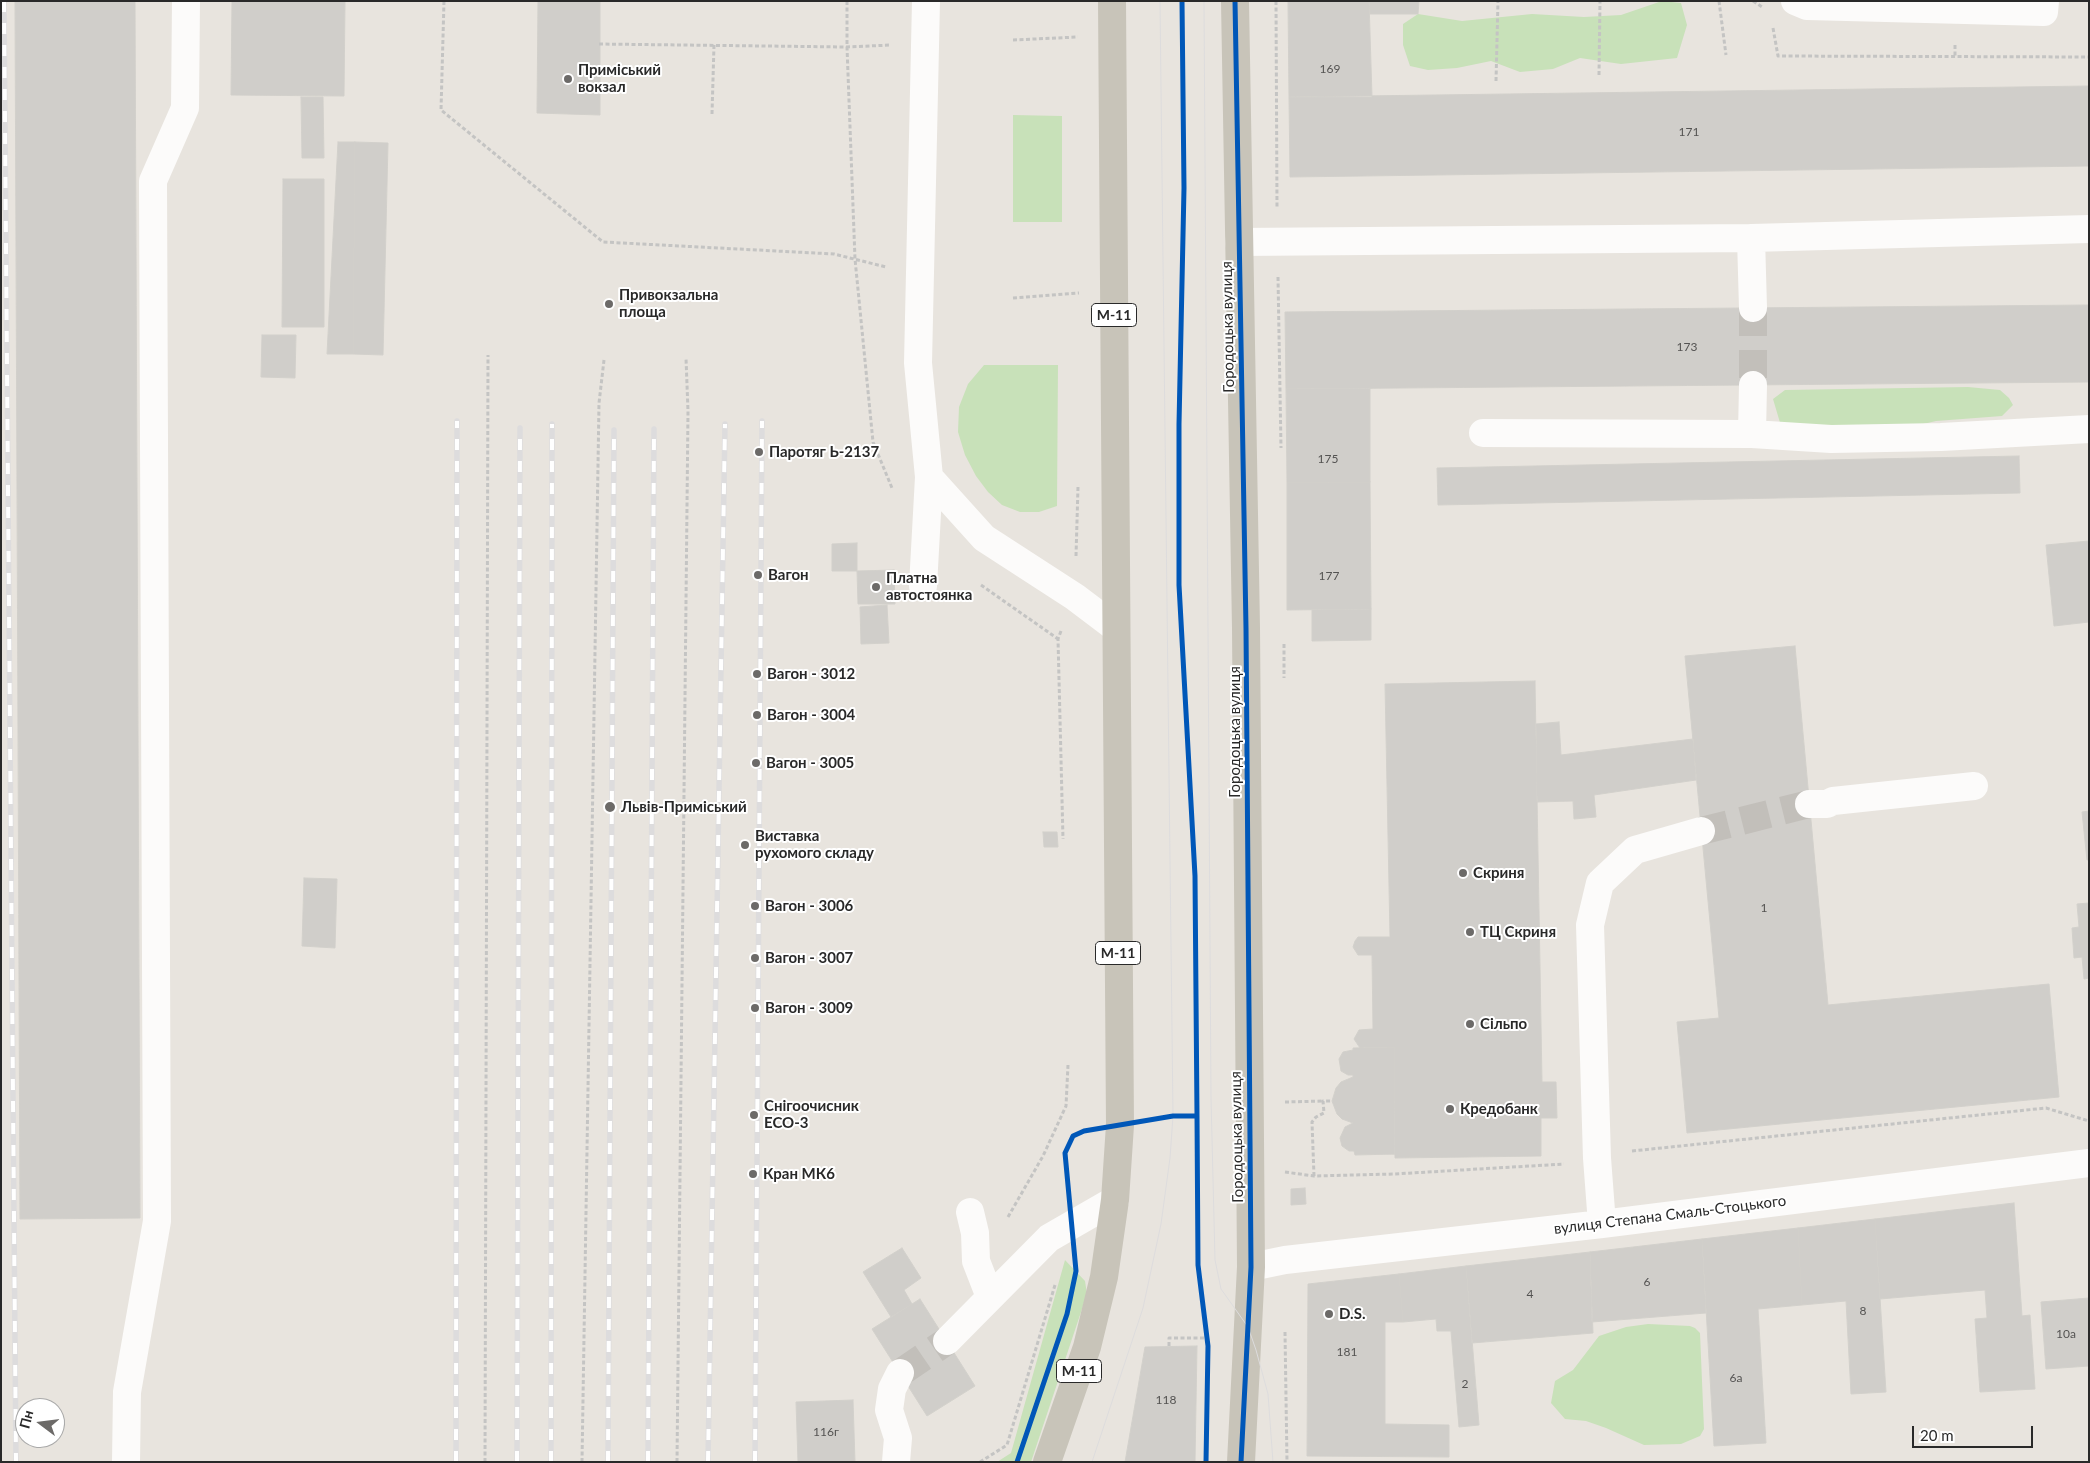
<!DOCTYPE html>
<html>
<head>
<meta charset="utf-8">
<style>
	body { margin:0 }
	#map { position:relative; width:2090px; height:1463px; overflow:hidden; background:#e8e4de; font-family:Lato,sans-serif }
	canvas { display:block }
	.frame { position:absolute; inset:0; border:2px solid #292929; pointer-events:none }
	.north { position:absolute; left:15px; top:1398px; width:50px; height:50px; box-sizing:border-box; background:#fff; border:1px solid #a9a9a9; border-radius:50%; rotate:285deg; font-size:14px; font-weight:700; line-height:20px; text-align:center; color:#292929 }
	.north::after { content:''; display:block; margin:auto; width:18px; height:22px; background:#6c6a68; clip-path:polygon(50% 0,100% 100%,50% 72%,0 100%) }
	.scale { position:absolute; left:1912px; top:1426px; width:121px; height:22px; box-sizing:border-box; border:2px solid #292929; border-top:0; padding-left:6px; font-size:15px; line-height:18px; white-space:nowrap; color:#292929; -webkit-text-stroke:4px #fff; paint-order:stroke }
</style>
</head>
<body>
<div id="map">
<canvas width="2090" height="1463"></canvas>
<div class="frame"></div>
<div class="north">Пн</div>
<div class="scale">20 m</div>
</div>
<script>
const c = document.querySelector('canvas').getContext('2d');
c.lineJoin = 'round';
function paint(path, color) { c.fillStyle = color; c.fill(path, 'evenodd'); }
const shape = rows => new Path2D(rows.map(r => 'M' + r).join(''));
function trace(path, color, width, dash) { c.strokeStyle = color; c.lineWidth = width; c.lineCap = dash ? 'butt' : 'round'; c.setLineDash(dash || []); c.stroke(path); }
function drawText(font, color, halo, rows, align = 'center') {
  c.font = font + ' Lato,sans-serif'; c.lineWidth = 4; c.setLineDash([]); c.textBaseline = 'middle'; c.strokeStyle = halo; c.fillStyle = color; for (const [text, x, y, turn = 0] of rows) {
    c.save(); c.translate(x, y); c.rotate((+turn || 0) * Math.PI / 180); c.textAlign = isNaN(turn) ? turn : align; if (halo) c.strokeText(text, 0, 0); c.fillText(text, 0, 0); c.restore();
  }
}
const green = shape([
	[1662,1,1681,3,1687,25,1677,58,1621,64,1580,58,1553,69,1520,72,1491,61,1457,68,1428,70,1410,66,1403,45,1403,24,1418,14,1462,21,1532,14,1584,17,1621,15],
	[1013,115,1062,116,1062,222,1013,222],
	[984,365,1058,365,1057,506,1039,512,1020,512,1002,505,988,492,976,476,965,455,958,432,959,407,968,384],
	[1968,387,2000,390,2009,398,2013,405,2002,416,1936,421,1898,430,1781,426,1773,399,1785,390],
	[1065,1260,1085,1281,1087,1294,1031,1462,997,1462,1011,1453],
	[1648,1324,1690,1326,1695,1328,1700,1333,1704,1429,1700,1436,1681,1444,1644,1445,1606,1428,1586,1421,1565,1419,1551,1403,1555,1381,1573,1370,1599,1336,1626,1327]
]);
const building = shape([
	[15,1,135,1,140,1218,20,1219,15,1],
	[232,1,345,1,344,96,231,95,232,1],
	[538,1,600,1,600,115,537,113,538,1],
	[1288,1,1369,1,1372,97,1289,97,1288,1],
	[1369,1,1419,1,1418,14,1370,14,1369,1],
	[2089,86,2089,166,1290,177,1289,97,2089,86],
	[301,97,323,97,324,158,302,158,301,97],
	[338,142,355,142,353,354,327,354,338,142],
	[355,142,388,143,383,355,353,354,355,142],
	[283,179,324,179,324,327,282,327,283,179],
	[2089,305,2089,382,1286,389,1285,312,2089,305],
	[262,335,296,335,295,378,261,377,262,335],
	[1370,388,1370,482,1287,483,1286,389,1370,388],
	[2019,456,2020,493,1438,505,1437,468,2019,456],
	[1370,482,1371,609,1287,610,1287,483,1370,482],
	[2089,541,2089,622,2054,626,2046,545,2089,541],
	[857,543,857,571,832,571,832,544,857,543],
	[894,570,895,604,858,604,857,571,894,570],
	[887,605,889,643,861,644,860,607,887,605],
	[1371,609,1371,640,1312,641,1312,610,1371,609],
	[1795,646,1828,1005,2049,984,2059,1097,1687,1133,1677,1022,1719,1018,1685,656,1795,646],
	[1535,681,1542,1082,1556,1082,1557,1118,1541,1118,1541,1156,1395,1158,1394,1047,1360,1048,1354,1039,1359,1030,1373,1029,1372,955,1358,955,1353,947,1355,941,1358,937,1390,937,1385,684,1535,681],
	[1559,722,1561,755,1693,739,1696,780,1594,795,1596,817,1574,819,1573,801,1537,802,1536,724,1559,722],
	[2089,811,2089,860,2087,860,2082,812,2089,811],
	[1043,832,1057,832,1058,847,1044,847,1043,832],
	[304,878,337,879,335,948,302,946,304,878],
	[2089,903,2089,978,2084,979,2082,957,2074,958,2072,928,2079,927,2077,904,2089,903],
	[1394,1047,1395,1154,1355,1155,1354,1151,1349,1151,1342,1146,1340,1138,1345,1127,1353,1123,1342,1119,1337,1114,1332,1101,1336,1088,1341,1082,1353,1077,1353,1075,1348,1075,1341,1071,1339,1059,1343,1052,1353,1050,1353,1048,1394,1047],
	[1305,1188,1306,1204,1291,1205,1291,1189,1305,1188],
	[2014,1203,2022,1316,2030,1315,2035,1389,1980,1392,1975,1319,1987,1318,1985,1290,1880,1299,1875,1219,2014,1203],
	[1875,1219,1886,1392,1851,1394,1846,1301,1802,1305,1798,1228,1875,1219],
	[1798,1228,1802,1305,1758,1309,1766,1443,1714,1446,1702,1239,1798,1228],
	[1702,1239,1706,1313,1592,1322,1590,1252,1702,1239],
	[902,1248,921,1278,904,1290,912,1304,891,1317,863,1272,902,1248],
	[1590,1252,1593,1333,1472,1343,1466,1266,1590,1252],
	[1466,1266,1479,1425,1459,1427,1451,1331,1437,1331,1436,1319,1403,1322,1399,1274,1466,1266],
	[1399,1274,1403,1322,1385,1322,1385,1424,1449,1425,1449,1457,1307,1456,1308,1284,1399,1274],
	[2089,1298,2089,1366,2046,1369,2041,1302,2089,1298],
	[920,1299,975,1386,927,1416,872,1329,920,1299],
	[1197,1346,1195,1462,1125,1462,1145,1347,1197,1346],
	[853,1400,855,1462,798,1462,796,1402,853,1400]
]);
const minorTunnel = shape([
	[1753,308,1753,385],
	[1701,831,1809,804],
	[900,1373,947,1341]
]);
const path = shape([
	[444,1,441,110,603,242,834,254,886,267],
	[847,1,847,47,855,259,873,442,892,488],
	[1276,1,1277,208],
	[1719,1,1726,55],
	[1753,1,1762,7],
	[1773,28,1778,56,2089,57],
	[1013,40,1078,37],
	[599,44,847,47,891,45],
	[1955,45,1955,56],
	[1599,75,1600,1],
	[1496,81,1498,1],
	[712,114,714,45],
	[1278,277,1281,448],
	[1013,298,1079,293],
	[1076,556,1078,487],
	[981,585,1058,639],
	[1061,631,1058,639,1063,839],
	[1284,644,1284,678],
	[1285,1102,1323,1101],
	[1197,1116,1198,1265,1208,1346,1207,1389],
	[1632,1151,2046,1108,2089,1121],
	[1285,1172,1314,1176,1394,1174,1564,1164],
	[1314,1176,1312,1122,1316,1117,1324,1113,1323,1101,1332,1101],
	[1008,1217,1043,1156,1066,1106,1068,1065],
	[1285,1332,1287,1462],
	[1169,1346,1169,1338,1207,1338],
	[485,1462,488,355],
	[582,1462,599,403,604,360],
	[677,1462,688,411,686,358],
	[980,1462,1007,1445,1055,1285]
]);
const minor = shape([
	[1795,1,1807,6,2044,12,2045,1],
	[1751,238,1753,308],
	[1239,242,1751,238,2089,229],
	[1483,433,1752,434,1831,439,1941,437,2089,429],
	[1752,434,1753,385],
	[929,477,984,538,1075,597,1116,628],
	[923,586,929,477,918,363,926,1],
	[1809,804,1827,804,1833,801,1974,786],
	[970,1212,975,1233,976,1261,990,1297],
	[1602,1224,1597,1158,1590,925,1600,883,1635,850,1701,831],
	[1251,1267,1285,1260,1602,1224,2089,1163],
	[947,1341,1049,1238,1115,1200],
	[126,1462,127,1392,157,1221,153,181,185,108,186,1],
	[896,1462,898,1438,889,1410,892,1389,900,1373]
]);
const major = shape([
	[1235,1,1246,628,1251,1267,1241,1462],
	[1047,1462,1087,1347,1104,1277,1115,1200,1120,1125,1112,1]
]);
const tram = shape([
	[1204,1,1211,1098,1215,1260,1221,1289,1248,1327,1256,1350,1268,1394,1273,1462],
	[1092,1462,1143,1308,1161,1224,1170,1158,1173,1116,1160,1]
]);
const rail = shape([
	[4,1,16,1462],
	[456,1462,457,421],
	[517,1462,520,428],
	[551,1462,552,424],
	[608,1462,614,430],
	[648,1462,654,429],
	[708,1462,725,424],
	[755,1462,762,421]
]);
const cycleway = shape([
	[1235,1,1246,628,1251,1267,1241,1462],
	[1197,1116,1198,1265,1208,1346,1206,1462],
	[1017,1462,1067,1314,1076,1271,1065,1153,1073,1136,1084,1131,1173,1116,1197,1116,1195,876,1179,585,1179,424,1184,188,1182,1]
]);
const markers = [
	[568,79,5,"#6c6a68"],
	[609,304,5,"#6c6a68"],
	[759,452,5,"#6c6a68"],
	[758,575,5,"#6c6a68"],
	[876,587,5,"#6c6a68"],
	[757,674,5,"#6c6a68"],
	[757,715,5,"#6c6a68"],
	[756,763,5,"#6c6a68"],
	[610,807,6,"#6c6a68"],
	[745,845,5,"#6c6a68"],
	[1463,873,5,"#6c6a68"],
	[755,906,5,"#6c6a68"],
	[1470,932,5,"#6c6a68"],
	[755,958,5,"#6c6a68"],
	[755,1008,5,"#6c6a68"],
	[1470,1024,5,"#6c6a68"],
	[1450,1109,5,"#6c6a68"],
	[754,1115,5,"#6c6a68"],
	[753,1174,5,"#6c6a68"],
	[1329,1314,5,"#6c6a68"]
];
const numberNames = [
	["169",1330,69],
	["171",1689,132],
	["173",1687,347],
	["175",1328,459],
	["177",1329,576],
	["1",1764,908],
	["6",1647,1282],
	["4",1530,1294],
	["8",1863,1311],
	["10а",2066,1334],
	["181",1347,1352],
	["6а",1736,1378],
	["2",1465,1384],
	["118",1166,1400],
	["116г",826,1432]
];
const shields = [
	[1114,315,45],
	[1118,953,45],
	[1079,1371,45]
];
const shieldNames = [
	["М-11",1114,315],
	["М-11",1118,953],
	["М-11",1079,1371]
];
const poiNames = [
	["Приміський",578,70],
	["вокзал",578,87],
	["Привокзальна",619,295],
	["площа",619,312],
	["Паротяг Ь-2137",769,452],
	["Вагон",768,575],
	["Платна",886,578],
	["автостоянка",886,595],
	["Вагон - 3012",767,674],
	["Вагон - 3004",767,715],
	["Вагон - 3005",766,763],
	["Львів-Приміський",621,807],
	["Виставка",755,836],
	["рухомого складу",755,853],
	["Скриня",1473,873],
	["Вагон - 3006",765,906],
	["ТЦ Скриня",1480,932],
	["Вагон - 3007",765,958],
	["Вагон - 3009",765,1008],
	["Сільпо",1480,1024],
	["Снігоочисник",764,1106],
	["ЕСО-3",764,1123],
	["Кредобанк",1460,1109],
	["Кран МК6",763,1174],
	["D.S.",1339,1314]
];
const streetNames = [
	["Городоцька вулиця",1228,327,-91],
	["Городоцька вулиця",1235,732,-90],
	["Городоцька вулиця",1237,1137,-91],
	["вулиця Степана Смаль-Стоцького",1670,1215,-7]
];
paint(green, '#c8e1b9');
paint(building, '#d0ceca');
trace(building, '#d2d0cb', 1);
trace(minorTunnel, '#c2bfba', 28, [28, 14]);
trace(path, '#c4c4c3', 3, [4, 2.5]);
trace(minor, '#fcfbfa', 28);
trace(major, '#c8c4b9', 28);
trace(tram, '#dddcdd', 1);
trace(rail, '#dddcdd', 5.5);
trace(rail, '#fff', 4, [11]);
trace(cycleway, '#0057b8', 5);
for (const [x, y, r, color] of markers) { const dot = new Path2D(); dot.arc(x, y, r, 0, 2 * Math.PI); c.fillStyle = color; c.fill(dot); trace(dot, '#fff', 2); }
drawText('12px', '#545352', null, numberNames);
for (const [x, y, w] of shields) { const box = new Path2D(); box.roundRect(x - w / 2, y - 11.5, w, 23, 4); c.fillStyle = '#fff'; c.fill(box); trace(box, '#292929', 1); }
drawText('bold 14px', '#292929', null, shieldNames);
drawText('bold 15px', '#292929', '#fff', poiNames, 'left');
drawText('15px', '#292929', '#fff', streetNames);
</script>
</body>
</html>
